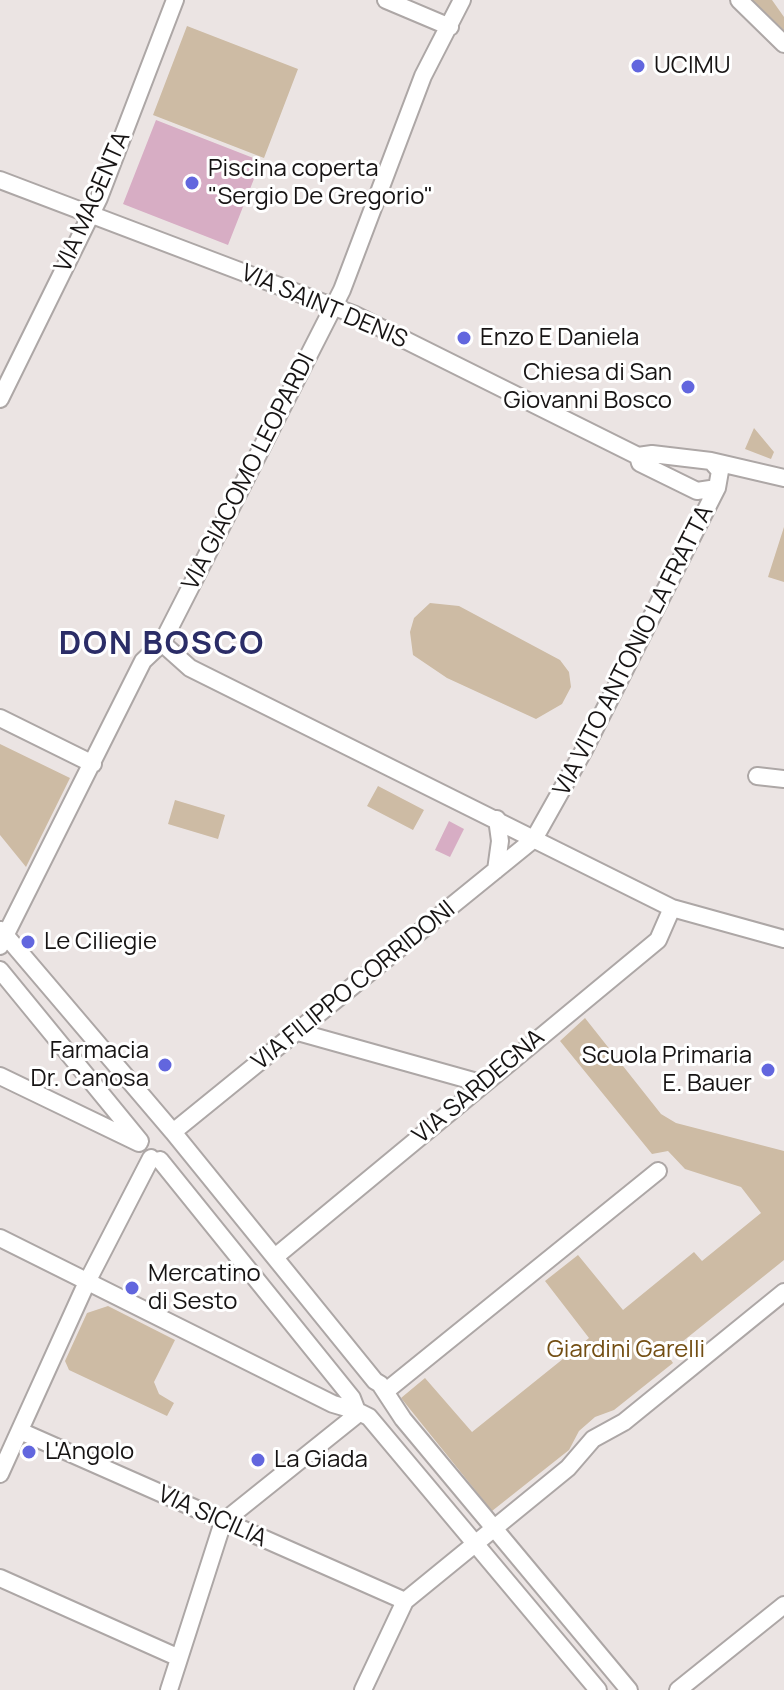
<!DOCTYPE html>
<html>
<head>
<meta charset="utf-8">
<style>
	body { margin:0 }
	canvas { display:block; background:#ebe4e3 }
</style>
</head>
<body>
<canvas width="784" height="1690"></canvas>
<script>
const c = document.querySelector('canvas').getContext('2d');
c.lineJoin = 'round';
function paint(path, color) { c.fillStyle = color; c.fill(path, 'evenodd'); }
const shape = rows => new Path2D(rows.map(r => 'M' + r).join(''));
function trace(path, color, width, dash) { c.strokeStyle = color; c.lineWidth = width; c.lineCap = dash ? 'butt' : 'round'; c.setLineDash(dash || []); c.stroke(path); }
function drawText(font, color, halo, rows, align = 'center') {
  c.font = font + ' Manrope,sans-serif'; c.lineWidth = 6; c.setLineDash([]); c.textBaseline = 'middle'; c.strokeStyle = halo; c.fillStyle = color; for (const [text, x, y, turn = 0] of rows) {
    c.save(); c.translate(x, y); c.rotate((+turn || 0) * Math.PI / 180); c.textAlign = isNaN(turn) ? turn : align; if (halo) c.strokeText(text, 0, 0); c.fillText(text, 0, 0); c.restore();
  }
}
const green = shape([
	[751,0,772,0,784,17,784,33],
	[187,26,298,69,264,158,153,115],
	[754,428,774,452,771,459,745,449],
	[784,527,784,582,768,577],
	[430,603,459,606,560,660,569,672,571,687,562,704,536,719,447,678,413,655,410,632,414,618],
	[0,744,70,778,26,867,0,835],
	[378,786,424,810,413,830,367,806],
	[175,800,225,815,218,839,168,824],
	[585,1018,661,1114,676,1123,784,1151,784,1260,667,1354,673,1363,614,1410,595,1417,579,1431,569,1450,492,1511,401,1398,425,1378,472,1432,589,1338,545,1281,578,1255,623,1310,694,1252,702,1261,761,1213,741,1187,685,1169,668,1151,652,1154,560,1041],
	[108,1306,175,1340,154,1382,159,1394,174,1403,167,1416,69,1370,65,1361,87,1313]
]);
const water = shape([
	[156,120,261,161,228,245,123,204],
	[449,821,464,829,450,857,435,850]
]);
const street = shape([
	[386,0,450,27],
	[739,0,784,44],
	[0,180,353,314,638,456,640,463,697,491,717,488],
	[0,399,99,198,175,0],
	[638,456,652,454,711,461,784,478],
	[162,643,190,668,672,908,784,939],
	[0,718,93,764],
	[757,776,784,779],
	[496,870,500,841,497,819],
	[1,930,173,1132,375,1381,380,1384,403,1419,629,1690],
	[0,946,143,661,162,643,342,290,423,76,462,0],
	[0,970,140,1141],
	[298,1032,484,1084],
	[0,1076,139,1143],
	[173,1132,534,839,584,750,717,488,720,471,711,461],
	[160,1160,352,1398,357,1411,369,1417,598,1690],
	[0,1238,333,1404,357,1411],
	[275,1257,658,940,672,908],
	[386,1391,658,1171],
	[20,1431,405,1601],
	[0,1474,87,1282,151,1158],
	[0,1578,177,1657],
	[169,1690,223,1522,359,1413],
	[363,1690,405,1601,568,1468,593,1439,624,1422,784,1292],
	[678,1690,784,1605]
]);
const markers = [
	[638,66,8,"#6266de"],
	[192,183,8,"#6266de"],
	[464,338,8,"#6266de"],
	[688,387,8,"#6266de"],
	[28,942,8,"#6266de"],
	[165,1065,8,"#6266de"],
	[768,1070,8,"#6266de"],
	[132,1288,8,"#6266de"],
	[29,1452,8,"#6266de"],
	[258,1460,8,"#6266de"]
];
const poiNames = [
	["UCIMU",654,66],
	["Piscina coperta",208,169],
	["\"Sergio De Gregorio\"",208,197],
	["Enzo E Daniela",480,338],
	["Chiesa di San",672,373,"right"],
	["Giovanni Bosco",672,401,"right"],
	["Le Ciliegie",44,942],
	["Farmacia",149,1051,"right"],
	["Dr. Canosa",149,1079,"right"],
	["Scuola Primaria",752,1056,"right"],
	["E. Bauer",752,1084,"right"],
	["Mercatino",148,1274],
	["di Sesto",148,1302],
	["L'Angolo",45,1452],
	["La Giada",274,1460]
];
const streetNames = [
	["VIA MAGENTA",93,202,-66],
	["VIA SAINT DENIS",324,307,23],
	["VIA GIACOMO LEOPARDI",249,472,-63],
	["VIA VITO ANTONIO LA FRATTA",634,651,-63],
	["VIA FILIPPO CORRIDONI",354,986,-39],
	["VIA SARDEGNA",479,1087,-40],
	["VIA SICILIA",212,1517,24]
];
const parkNames = [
	["Giardini Garelli",626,1350]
];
const districtNames = [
	["DON BOSCO",162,645]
];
paint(green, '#cdbba4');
paint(water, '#d7adc4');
trace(street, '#ada7a6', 20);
trace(street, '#fff', 16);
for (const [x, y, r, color] of markers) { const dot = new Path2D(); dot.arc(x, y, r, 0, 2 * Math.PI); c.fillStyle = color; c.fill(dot); trace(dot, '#fff', 3); }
drawText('24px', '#171414', '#fff', poiNames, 'left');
drawText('24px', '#171414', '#fff', streetNames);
drawText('24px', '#734e13', '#fff', parkNames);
c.letterSpacing = '2px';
drawText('bold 32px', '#2b2d67', '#fff', districtNames);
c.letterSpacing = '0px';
</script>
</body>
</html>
